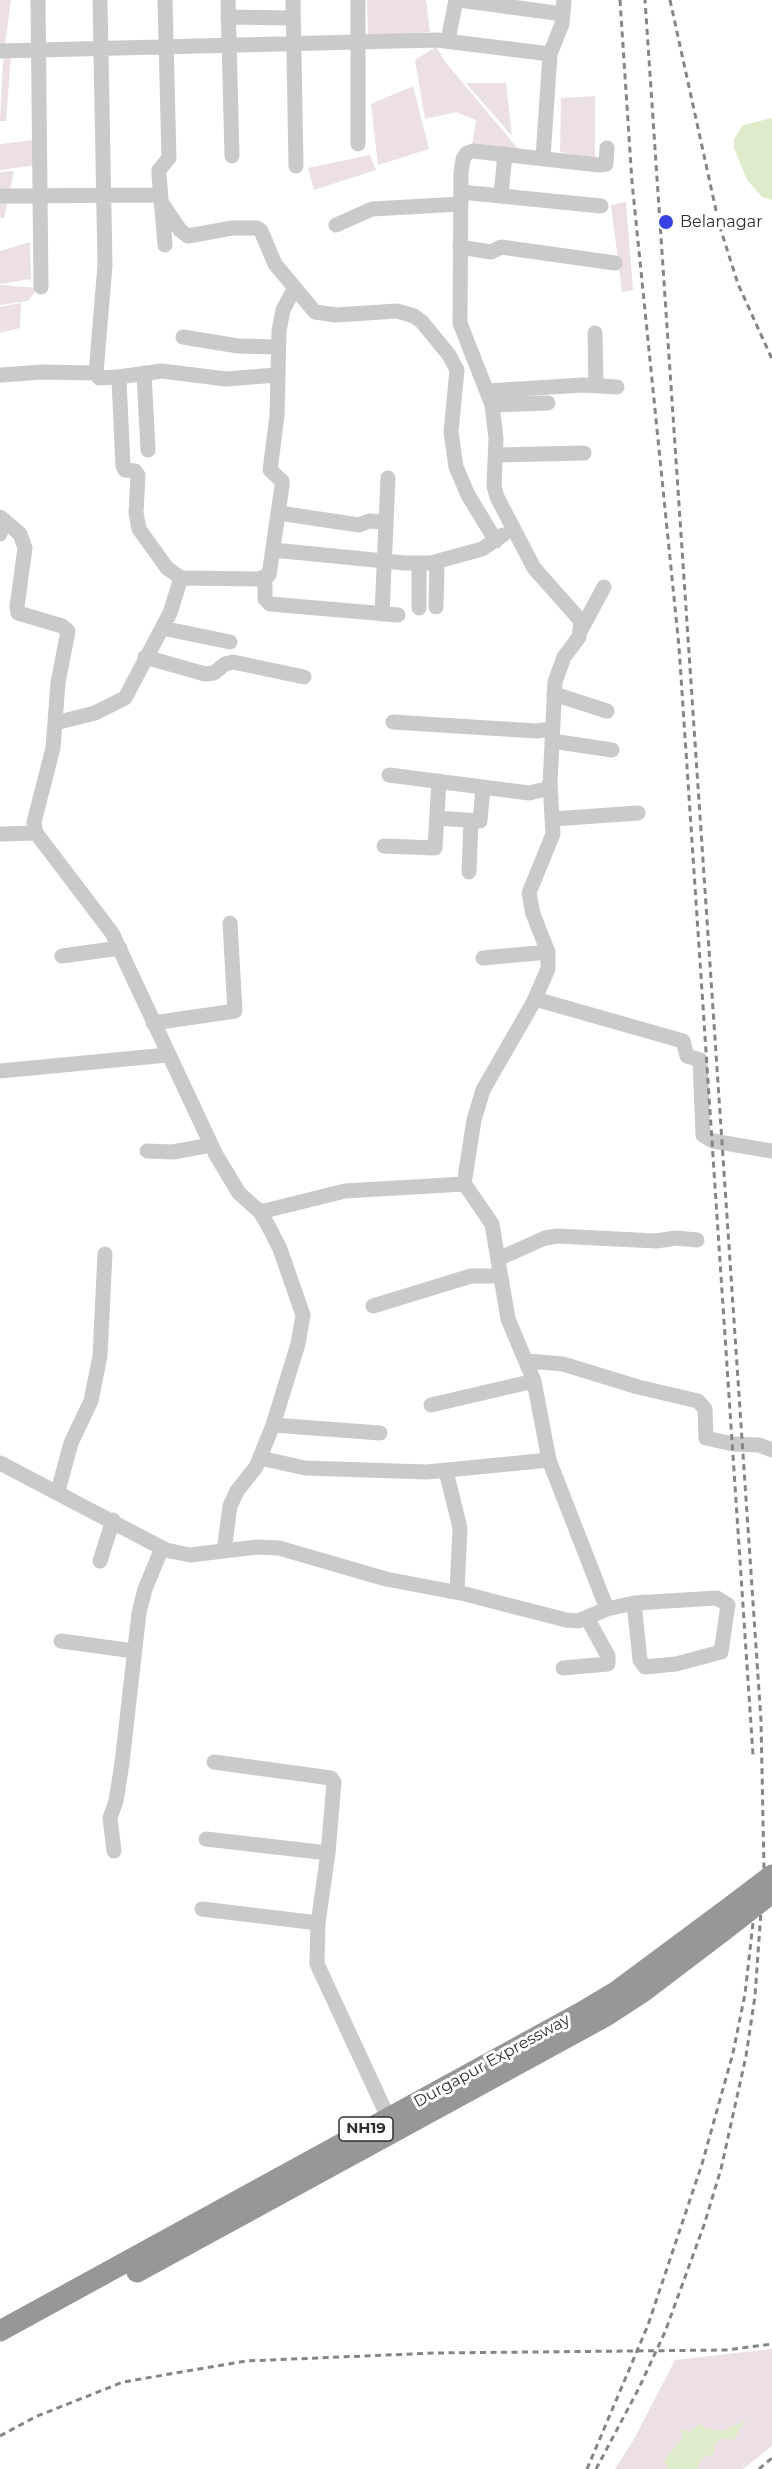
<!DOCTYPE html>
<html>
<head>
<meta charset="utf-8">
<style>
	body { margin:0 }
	canvas { display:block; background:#fff }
</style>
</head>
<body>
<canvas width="772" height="2469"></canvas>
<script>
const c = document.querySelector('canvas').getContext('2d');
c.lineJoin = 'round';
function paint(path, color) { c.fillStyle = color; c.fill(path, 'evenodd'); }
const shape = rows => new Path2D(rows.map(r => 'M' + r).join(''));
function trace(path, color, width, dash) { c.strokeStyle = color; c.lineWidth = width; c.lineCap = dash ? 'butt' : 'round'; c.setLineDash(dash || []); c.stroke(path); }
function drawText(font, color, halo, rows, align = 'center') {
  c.font = font + ' Montserrat,sans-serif'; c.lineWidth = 6; c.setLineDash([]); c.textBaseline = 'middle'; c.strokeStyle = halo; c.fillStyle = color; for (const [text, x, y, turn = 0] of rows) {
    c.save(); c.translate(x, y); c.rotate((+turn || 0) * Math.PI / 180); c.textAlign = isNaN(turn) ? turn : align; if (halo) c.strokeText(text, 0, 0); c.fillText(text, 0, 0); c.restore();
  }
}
const green = shape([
	[0,0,11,0,5,45,0,46],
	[367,0,426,0,430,32,368,37],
	[436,47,446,63,519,150,472,146,476,120,456,112,425,119,415,60],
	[11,55,6,121,0,121,3,60],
	[466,83,506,83,512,136],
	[413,86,429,149,378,165,371,104],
	[595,96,595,160,560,152,561,98],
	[33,140,37,165,0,170,0,144],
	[370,155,376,170,314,190,308,168],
	[14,171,4,219,0,217,0,172],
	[626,202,633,290,622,292,611,205],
	[30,242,31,279,0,284,0,251],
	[0,285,38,288,28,301,0,305],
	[21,303,20,328,0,333,0,307],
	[772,2349,772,2446,743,2469,615,2469,634,2439,675,2360]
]);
const water = shape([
	[772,118,772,200,762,197,747,180,734,148,734,139,743,125],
	[745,2421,734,2440,723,2438,715,2443,714,2454,701,2458,698,2469,668,2469,664,2461,683,2437,680,2428,689,2432,700,2424,705,2428,722,2431]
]);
const minor = shape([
	[38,0,41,287],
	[100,0,105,265,96,373,99,378,115,377,119,380,123,466,125,470,135,471,138,475,136,513,139,529,167,568,181,578,259,579,269,575,282,486,282,481,270,470,277,416,279,331,283,310,294,289],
	[165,0,169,158,159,170,159,175,165,245],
	[228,0,232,156],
	[293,0,296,166],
	[358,0,358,144],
	[459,0,563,14],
	[228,17,293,18],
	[448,40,456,0],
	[0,51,437,40,550,54],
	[543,158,550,54,562,24,564,0],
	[461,192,601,206],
	[501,195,505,154],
	[0,196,160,195],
	[161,202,180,230,188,236,232,228,257,228,261,231,275,264,315,312,336,315,397,311,414,316,422,322,449,355,457,370,451,432,456,467,468,495,496,541],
	[336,225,372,209,461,204],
	[460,247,491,252,501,247,615,263],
	[595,333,596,386],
	[183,337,238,346,278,347],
	[144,373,148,450],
	[0,375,43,372,96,373],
	[118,377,162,371,226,379,277,375],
	[487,391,583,385,617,387],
	[492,405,548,403],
	[496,455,584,453],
	[279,513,359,525,369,521,385,522],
	[0,517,20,534,25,548,17,607,18,613,62,626,68,631,58,683,53,748,34,822,36,833,112,933,216,1155,239,1193,260,1212,269,1227,280,1249,303,1315,298,1344,273,1425,256,1467,237,1491,230,1506,224,1551],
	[0,534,4,520],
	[273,550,405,563,431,563,482,549,503,535],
	[419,563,419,608],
	[265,578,265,599,270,604,398,615],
	[436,607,437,562],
	[382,614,388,478],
	[162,628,230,642],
	[581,630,604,587],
	[145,657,205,674,214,673,225,664,233,662,304,677],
	[554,694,607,711],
	[393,722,536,731,552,729],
	[55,723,95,713,125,698,170,613,181,578],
	[552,741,612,750],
	[389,775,529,793,546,789,550,784,555,682,564,657,579,637,581,621,534,568,497,497,494,486,496,438,492,405,460,323,461,173,463,159,467,153,473,151,599,165,606,164,607,148],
	[437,818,480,821,483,787],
	[553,819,638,813],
	[0,834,36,833],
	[384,846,435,848,439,781],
	[469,872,471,821],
	[62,956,120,948],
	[483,958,548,952],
	[535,999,683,1041,687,1056,700,1060,703,1135,713,1141,772,1151],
	[153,1023,235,1011,230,923],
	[0,1071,167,1055],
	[147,1151,173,1152,211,1145],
	[464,1184,474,1120,483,1090,533,1003,548,969,548,952,533,914,529,893,553,834,550,784],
	[260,1212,345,1191,464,1184,468,1189,492,1224,508,1319,534,1381,549,1460,607,1609],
	[498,1259,545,1238,557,1236,656,1241,676,1238,697,1240],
	[373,1306,471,1276,500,1276],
	[527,1361,563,1364,638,1387,698,1401,705,1409,706,1438,733,1444,759,1445,772,1450],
	[431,1405,534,1381],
	[273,1425,380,1433],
	[260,1458,305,1468,427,1472,549,1460],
	[0,1463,166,1550,190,1555,257,1547,279,1548,386,1579,465,1594,566,1620,578,1621,607,1609,634,1603,717,1598,728,1605,721,1652,676,1664,645,1667,640,1660,634,1603],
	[446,1471,460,1528,457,1592],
	[58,1491,71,1443,91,1401,100,1356,105,1254],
	[100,1561,113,1520],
	[61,1641,134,1651],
	[563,1668,608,1664,608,1656,587,1618],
	[214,1762,331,1778,334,1782,328,1853,318,1923,317,1964,388,2117],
	[206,1839,328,1853],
	[114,1851,110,1818,116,1801,122,1763,139,1613,145,1589,162,1548],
	[202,1909,318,1923]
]);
const highway = shape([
	[137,2272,606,2016,643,1992,722,1932],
	[0,2331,582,2012,617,1991,722,1913]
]);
const rail = shape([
	[620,0,632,182,679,647,753,1755],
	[670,0,719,224,738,284,772,359],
	[0,2436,35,2417,123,2382,246,2361,435,2353,726,2350,772,2344],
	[587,2469,648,2325,702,2164,733,2053,745,1994,753,1923],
	[596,2469,639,2388,665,2332,704,2225,721,2169,746,2056,755,1996,764,1869,761,1721,645,0],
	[759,2469,772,2458]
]);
const highwayBridge = shape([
	[722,1913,772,1875],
	[722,1932,772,1893]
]);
const markers = [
	[666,222,8,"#3941e1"]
];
const shields = [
	[366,2129,54]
];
const shieldNames = [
	["NH19",366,2129]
];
const poiNames = [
	["Belanagar",680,222]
];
const streetNames = [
	["Durgapur Expressway",492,2061,-29]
];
paint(green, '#eddfe6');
paint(water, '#dfeccc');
trace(minor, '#cacaca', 15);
trace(highway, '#979797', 21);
trace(rail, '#858585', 3, [6, 4.5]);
trace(highwayBridge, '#979797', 21);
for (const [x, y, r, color] of markers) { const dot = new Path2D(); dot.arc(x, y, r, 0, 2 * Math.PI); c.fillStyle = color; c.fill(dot); trace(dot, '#fff', 2); }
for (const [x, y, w] of shields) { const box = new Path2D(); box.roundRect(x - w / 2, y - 12, w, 24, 4.5); c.fillStyle = '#fff'; c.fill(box); trace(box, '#303030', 1.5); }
drawText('bold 15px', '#303030', null, shieldNames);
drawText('16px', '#303030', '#fff', poiNames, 'left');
drawText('16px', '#303030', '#fff', streetNames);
</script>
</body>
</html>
